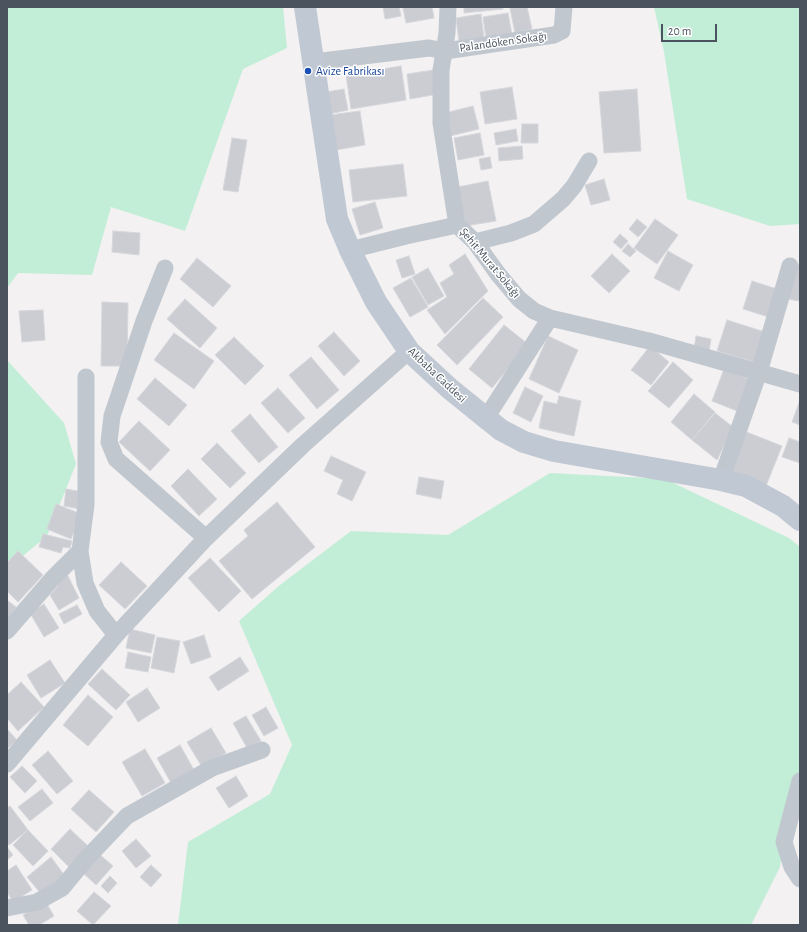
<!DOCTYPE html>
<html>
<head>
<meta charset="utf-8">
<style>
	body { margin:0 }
	#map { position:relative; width:807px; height:932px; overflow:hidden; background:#f3f1f1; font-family:"Alegreya Sans",sans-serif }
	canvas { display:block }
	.frame { position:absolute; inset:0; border:8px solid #4a535e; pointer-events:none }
	.scale { position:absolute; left:661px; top:24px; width:56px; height:18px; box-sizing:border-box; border:2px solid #4a535e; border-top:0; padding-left:5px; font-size:12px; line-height:14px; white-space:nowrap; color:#4a535e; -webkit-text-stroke:3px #fff; paint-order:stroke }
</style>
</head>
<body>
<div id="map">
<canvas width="807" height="932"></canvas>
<div class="frame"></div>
<div class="scale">20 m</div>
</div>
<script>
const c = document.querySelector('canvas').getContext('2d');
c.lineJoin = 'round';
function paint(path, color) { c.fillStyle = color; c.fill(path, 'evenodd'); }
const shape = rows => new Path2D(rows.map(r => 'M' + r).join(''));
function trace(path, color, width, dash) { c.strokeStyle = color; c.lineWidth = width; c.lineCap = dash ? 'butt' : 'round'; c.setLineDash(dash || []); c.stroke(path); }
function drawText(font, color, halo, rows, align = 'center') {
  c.font = font + ' "Alegreya Sans",sans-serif'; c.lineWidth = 3; c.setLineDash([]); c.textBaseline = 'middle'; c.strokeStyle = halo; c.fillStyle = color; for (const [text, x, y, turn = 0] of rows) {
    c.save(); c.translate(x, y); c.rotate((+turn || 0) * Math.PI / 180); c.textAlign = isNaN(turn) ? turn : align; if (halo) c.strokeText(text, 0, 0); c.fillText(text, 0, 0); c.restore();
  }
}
const green = shape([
	[7,7,283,7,287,48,243,69,185,231,111,207,92,275,18,273,7,288],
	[654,7,800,7,800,224,770,226,687,199,664,52],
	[7,360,64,423,76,464,47,536,7,569],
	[550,473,665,479,789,538,800,547,800,808,791,804,780,867,751,925,178,925,188,842,270,794,292,745,239,621,280,585,351,531,448,535]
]);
const building = shape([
	[383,7,399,7,401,16,385,19,383,7],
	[407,7,432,7,434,18,406,23,403,8,407,7],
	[464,7,502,7,503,9,464,13,464,7],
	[516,7,527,7,532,29,515,33,510,8,516,7],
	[508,13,512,35,486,38,483,17,508,13],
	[481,14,484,38,459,42,456,18,481,14],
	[401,66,406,100,351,109,346,75,401,66],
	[434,70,438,94,410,99,407,74,434,70],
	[512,87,517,119,485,124,480,92,512,87],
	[344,89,348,110,329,114,326,92,344,89],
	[637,89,641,151,604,153,599,92,637,89],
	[473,106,479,129,450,136,445,113,473,106],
	[360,111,365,145,336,150,330,115,360,111],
	[522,124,538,124,538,143,521,143,522,124],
	[516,129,518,141,496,145,494,133,516,129],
	[480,133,484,155,458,160,454,138,480,133],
	[232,138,247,140,238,192,223,190,232,138],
	[522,146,523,159,499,161,498,148,522,146],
	[490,157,492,168,481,170,479,159,490,157],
	[403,164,407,196,353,202,349,170,403,164],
	[604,179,610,200,591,205,585,185,604,179],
	[488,181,496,221,465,226,458,187,488,181],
	[375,202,383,228,360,235,352,209,375,202],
	[637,219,647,227,638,237,629,229,637,219],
	[655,219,678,235,657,264,634,248,655,219],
	[113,231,140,233,139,255,112,252,113,231],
	[620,234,628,241,621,249,613,242,620,234],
	[628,244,636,251,630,257,622,251,628,244],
	[668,251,693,265,679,291,654,278,668,251],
	[465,254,488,291,445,334,427,310,447,297,440,283,454,274,449,265,465,254],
	[612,254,630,271,609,293,591,276,612,254],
	[409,256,415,274,402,278,396,260,409,256],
	[197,258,231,286,213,307,180,279,197,258],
	[792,264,800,265,800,301,787,299,792,264],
	[428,268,444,296,428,305,412,277,428,268],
	[411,278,428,307,410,317,393,288,411,278],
	[752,281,780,290,772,318,743,309,752,281],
	[483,298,503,317,457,365,437,345,483,298],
	[185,299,217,328,200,348,167,319,185,299],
	[102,302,128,303,127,366,101,366,102,302],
	[43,310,45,340,22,342,19,311,43,310],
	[727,320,768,333,758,363,717,351,727,320],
	[504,325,528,344,492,388,469,369,504,325],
	[334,332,360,361,344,376,318,346,334,332],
	[174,333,214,361,194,389,154,360,174,333],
	[548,336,578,350,559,393,529,379,548,336],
	[696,336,711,339,709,352,694,349,696,336],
	[234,337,264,366,245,385,215,355,234,337],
	[650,346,669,362,651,385,631,370,650,346],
	[311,357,339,390,317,409,289,375,311,357],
	[673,362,693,380,669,408,648,391,673,362],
	[724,369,749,379,737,411,712,401,724,369],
	[155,378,187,405,169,426,137,399,155,378],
	[525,387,543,396,531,422,513,413,525,387],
	[278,388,305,418,288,433,261,403,278,388],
	[694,394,715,412,692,440,671,422,694,394],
	[559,396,581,401,574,436,539,428,544,401,557,404,559,396],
	[800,400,800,425,792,422,800,400],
	[715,413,733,427,717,460,692,440,715,413],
	[250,414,278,447,259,463,231,431,250,414],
	[139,421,170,450,150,471,119,442,139,421],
	[744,431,782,446,766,486,728,471,744,431],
	[789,438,800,442,800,463,782,457,789,438],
	[217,443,246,473,230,488,201,459,217,443],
	[331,456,366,472,352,501,337,494,343,480,324,471,331,456],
	[188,469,217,499,199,516,171,486,188,469],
	[419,477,444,481,441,499,416,494,419,477],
	[66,489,83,492,80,509,64,506,66,489],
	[277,502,315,547,252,599,219,561,248,536,244,530,277,502],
	[56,504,81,514,71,539,47,529,56,504],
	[43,534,72,541,70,548,63,547,61,553,39,547,43,534],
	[18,551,43,575,18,602,7,591,7,563,18,551],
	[210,558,241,591,219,612,188,578,210,558],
	[121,562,147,586,125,609,99,585,121,562],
	[67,574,79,598,59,610,50,595,58,586,57,583,67,574],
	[7,600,16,607,7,619,7,600],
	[44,604,59,628,44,637,30,613,44,604],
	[77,605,82,614,64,624,59,614,77,605],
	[130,629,155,635,151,653,126,648,130,629],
	[204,635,211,657,191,664,183,642,204,635],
	[157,637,180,641,174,673,151,668,157,637],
	[128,652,151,657,148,672,125,668,128,652],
	[240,657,249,671,218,691,209,677,240,657],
	[50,660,65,683,41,698,27,675,50,660],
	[102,669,130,695,116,710,88,684,102,669],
	[21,682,44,707,18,731,7,718,7,695,21,682],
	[147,688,160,708,138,722,126,702,147,688],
	[88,695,113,717,88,746,63,725,88,695],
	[266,707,278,728,264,736,252,715,266,707],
	[246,716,261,741,247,748,233,723,246,716],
	[211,728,226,753,202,767,187,742,211,728],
	[7,729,17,740,7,749,7,729],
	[180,745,194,770,171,783,157,758,180,745],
	[145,749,165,783,142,796,122,762,145,749],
	[48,751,73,781,57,794,32,765,48,751],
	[22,766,37,781,25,793,10,777,22,766],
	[236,776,248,796,229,808,216,788,236,776],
	[42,789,53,803,30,821,18,807,42,789],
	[89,790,114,812,96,832,71,809,89,790],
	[10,806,28,830,9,845,7,843,7,808,10,806],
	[70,829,89,847,69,867,51,849,70,829],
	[28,830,48,851,33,866,13,845,28,830],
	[136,839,151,856,136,868,122,851,136,839],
	[7,847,13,855,7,860,7,847],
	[98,853,113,866,96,885,81,871,98,853],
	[51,857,65,876,42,895,27,877,51,857],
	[16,865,32,890,13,902,7,892,7,871,16,865],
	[151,865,162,875,151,887,140,877,151,865],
	[110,876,117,883,108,893,101,886,110,876],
	[94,892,111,906,93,925,77,911,94,892],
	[45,901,54,916,39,925,29,925,23,915,45,901]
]);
const minor = shape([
	[448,7,447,33,441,70,441,123,457,225,475,242,498,274,519,299,534,311,550,318,649,341,800,384],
	[314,62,429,48,445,51,554,35,562,31,564,7],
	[475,242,511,233,534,224,563,199,574,186,589,161],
	[350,250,406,236,457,225],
	[165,268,144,321,112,416,109,442,116,459,206,538],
	[86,377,86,505,80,551,85,583,97,611,116,635],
	[486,418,550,318],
	[721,480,759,372,790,266],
	[7,631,52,579,80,551],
	[7,764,116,635,206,538,303,445,409,351],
	[800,781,784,842,792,867,800,879],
	[7,908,37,902,62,888,85,860,127,816,212,768,262,750]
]);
const secondary = shape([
	[305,7,337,219,350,250,376,302,409,351,449,388,486,418,501,430,524,442,554,451,721,480,746,486,783,506,800,520]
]);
const markers = [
	[308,71,4,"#1a4fb4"]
];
const streetNames = [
	["Palandöken Sokağı",503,42,-8],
	["Şehit Murat Sokağı",490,263,50],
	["Akbaba Caddesi",437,375,43]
];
const transitNames = [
	["Avize Fabrikası",316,71]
];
paint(green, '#c2eed7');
paint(building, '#cbcdd3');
trace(building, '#d5d7dc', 1);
trace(minor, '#c0c7cf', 17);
trace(secondary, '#c0c8d3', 22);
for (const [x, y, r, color] of markers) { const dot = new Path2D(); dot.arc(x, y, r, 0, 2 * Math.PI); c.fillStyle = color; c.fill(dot); trace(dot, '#fff', 1.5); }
drawText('12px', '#4a535e', '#fff', streetNames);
drawText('12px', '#164399', '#fff', transitNames, 'left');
</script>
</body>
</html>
